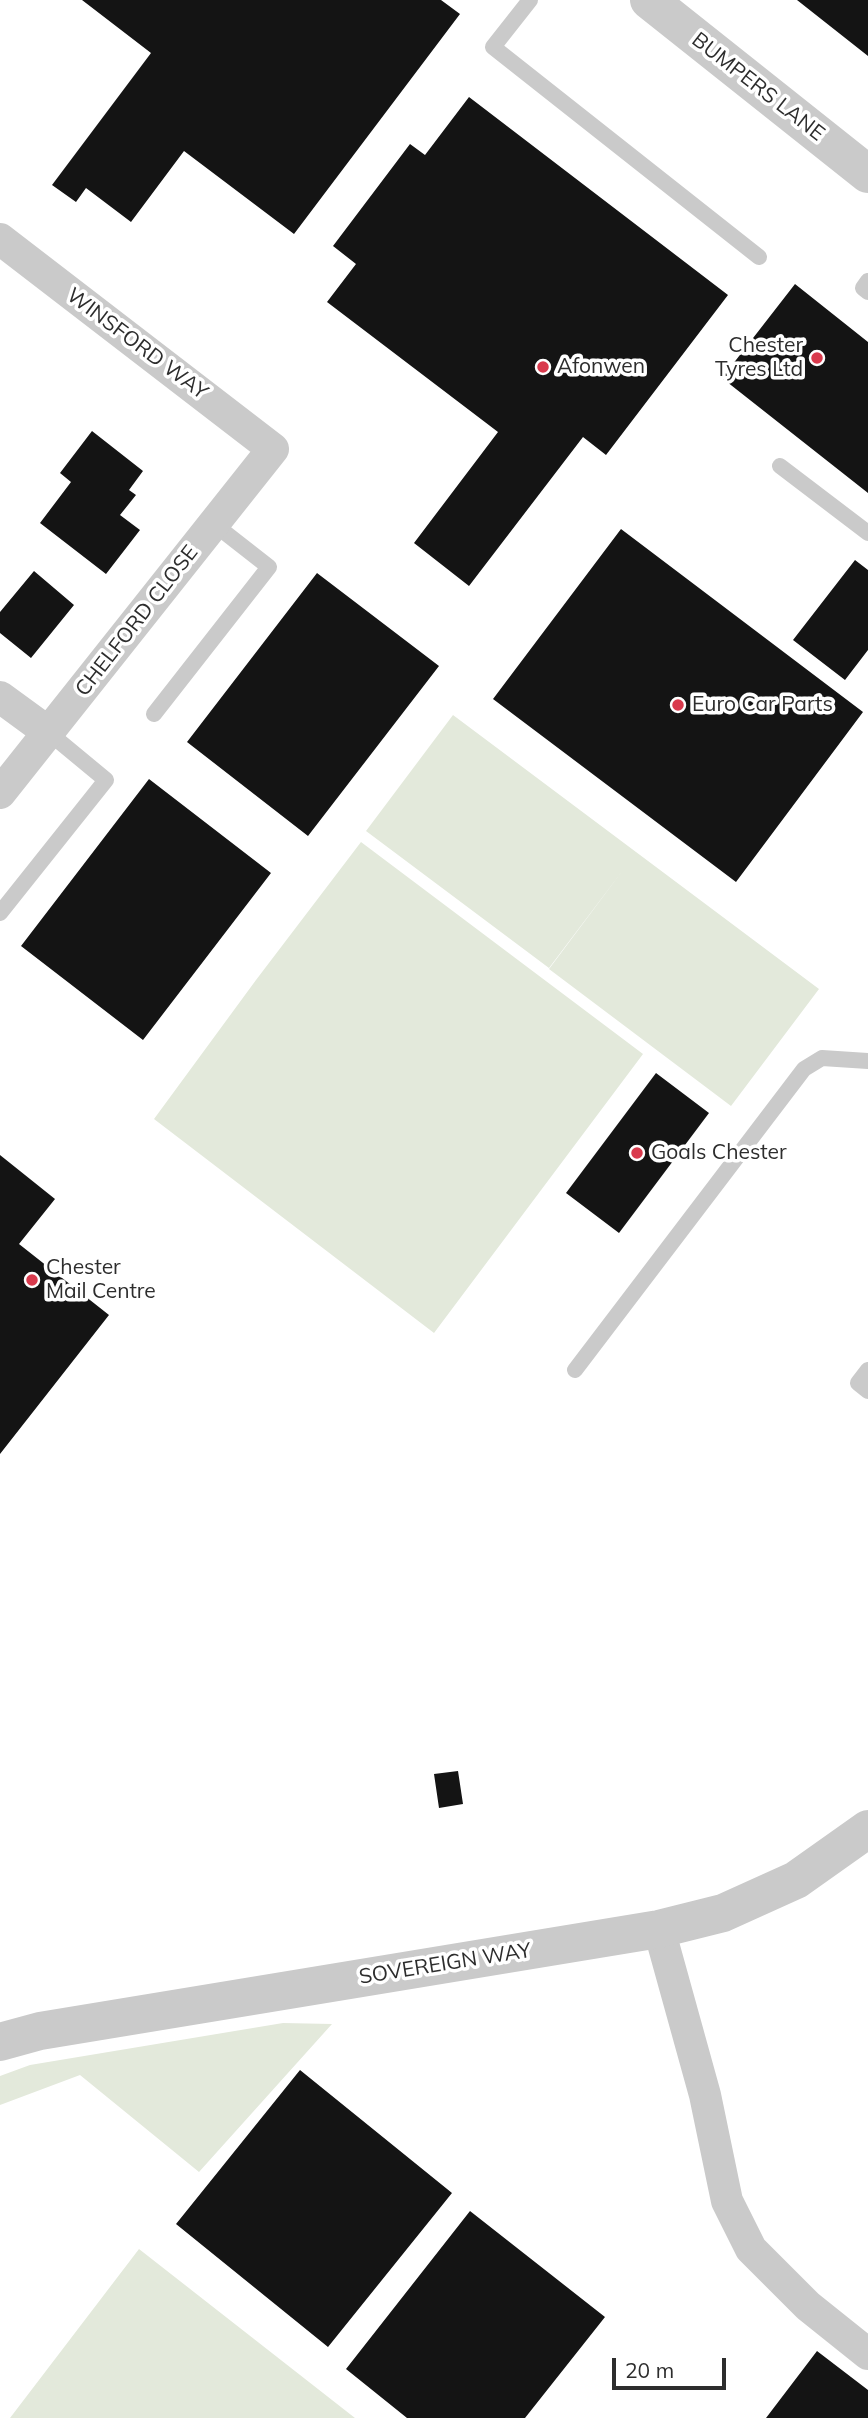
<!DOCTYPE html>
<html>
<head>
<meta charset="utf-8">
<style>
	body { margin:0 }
	#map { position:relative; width:868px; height:2418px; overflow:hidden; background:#fff; font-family:Mulish,sans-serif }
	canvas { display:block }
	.scale { position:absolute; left:612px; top:2358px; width:114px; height:32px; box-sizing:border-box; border:4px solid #2d2d2d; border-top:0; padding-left:9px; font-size:21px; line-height:24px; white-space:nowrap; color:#2d2d2d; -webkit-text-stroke:5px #fff; paint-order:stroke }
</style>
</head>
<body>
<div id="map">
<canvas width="868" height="2418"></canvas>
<div class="scale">20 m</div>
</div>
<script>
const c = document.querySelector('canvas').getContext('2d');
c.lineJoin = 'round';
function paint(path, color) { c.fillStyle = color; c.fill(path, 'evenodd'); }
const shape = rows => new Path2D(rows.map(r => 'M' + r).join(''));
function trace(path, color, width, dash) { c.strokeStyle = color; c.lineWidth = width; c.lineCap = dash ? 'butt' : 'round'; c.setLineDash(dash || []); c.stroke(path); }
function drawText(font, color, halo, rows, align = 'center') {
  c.font = font + ' Mulish,sans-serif'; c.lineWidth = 7; c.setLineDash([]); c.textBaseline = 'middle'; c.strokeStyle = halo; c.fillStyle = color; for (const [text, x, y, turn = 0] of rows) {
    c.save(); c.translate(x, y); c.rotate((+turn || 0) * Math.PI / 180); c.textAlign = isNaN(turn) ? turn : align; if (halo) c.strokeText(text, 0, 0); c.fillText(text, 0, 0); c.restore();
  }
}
const green = shape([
	[453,715,819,989,731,1106,549,969,623,870,549,968,366,831],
	[361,842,643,1054,434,1333,154,1119,256,980],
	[283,2023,332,2024,199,2172,80,2075,0,2105,0,2076,30,2065],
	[139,2249,355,2418,10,2418]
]);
const building = shape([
	[82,0,441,0,460,14,294,234,184,151,131,222,86,188,76,202,52,185,151,53],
	[797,0,868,0,868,56],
	[469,97,728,295,606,455,583,437,469,586,414,543,498,432,327,302,356,264,333,246,410,144,425,155],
	[795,284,868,342,868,493,722,378],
	[92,431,143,471,129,490,136,495,120,515,140,530,106,574,40,523,71,482,60,473],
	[621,529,863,712,736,882,493,699],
	[855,560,868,570,868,650,845,680,793,640],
	[34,571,74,605,31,658,0,633,0,612],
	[317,573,439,666,308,836,187,742],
	[149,779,271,873,143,1040,21,946],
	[656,1073,709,1113,619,1233,566,1193],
	[0,1155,55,1199,19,1244,109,1315,0,1454],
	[458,1771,463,1804,439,1808,434,1774],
	[300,2070,452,2193,328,2347,176,2224],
	[470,2211,605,2317,525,2418,407,2418,346,2369],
	[817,2351,868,2390,868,2418,766,2418]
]);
const service = shape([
	[530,0,493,47,759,257],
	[868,281,863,288,868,292],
	[780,466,868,533],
	[154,714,269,567,214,524],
	[0,913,106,780,48,732],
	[575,1370,804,1069,822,1058,868,1061],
	[868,1370,858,1383,868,1391]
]);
const minor = shape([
	[0,239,273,449,0,793],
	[0,697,48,732],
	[659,1929,705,2095,727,2201,751,2249,808,2306,868,2354]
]);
const tertiary = shape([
	[649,0,868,174],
	[0,2042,40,2031,659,1929,723,1913,796,1880,868,1829]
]);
const markers = [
	[817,358,7,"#d93a4d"],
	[543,367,7,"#d93a4d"],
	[678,705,7,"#d93a4d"],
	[637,1153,7,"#d93a4d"],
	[32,1280,7,"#d93a4d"]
];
const streetNames = [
	["BUMPERS LANE",758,87,38],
	["WINSFORD WAY",137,344,37],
	["CHELFORD CLOSE",137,621,-52],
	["SOVEREIGN WAY",445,1964,-9]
];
const poiNames = [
	["Chester",803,346,"right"],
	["Tyres Ltd",803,370,"right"],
	["Afonwen",557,367],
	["Euro Car Parts",692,705],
	["Goals Chester",651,1153],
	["Chester",46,1268],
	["Mail Centre",46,1292]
];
paint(green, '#e3e9db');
paint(building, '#141414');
trace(service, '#cacaca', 16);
trace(minor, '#cacaca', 32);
trace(tertiary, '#cacaca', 38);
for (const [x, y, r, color] of markers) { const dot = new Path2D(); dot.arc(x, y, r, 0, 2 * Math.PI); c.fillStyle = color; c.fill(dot); trace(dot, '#fff', 2.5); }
drawText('21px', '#2d2d2d', '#fff', streetNames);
drawText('21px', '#2d2d2d', '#fff', poiNames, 'left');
</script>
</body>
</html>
